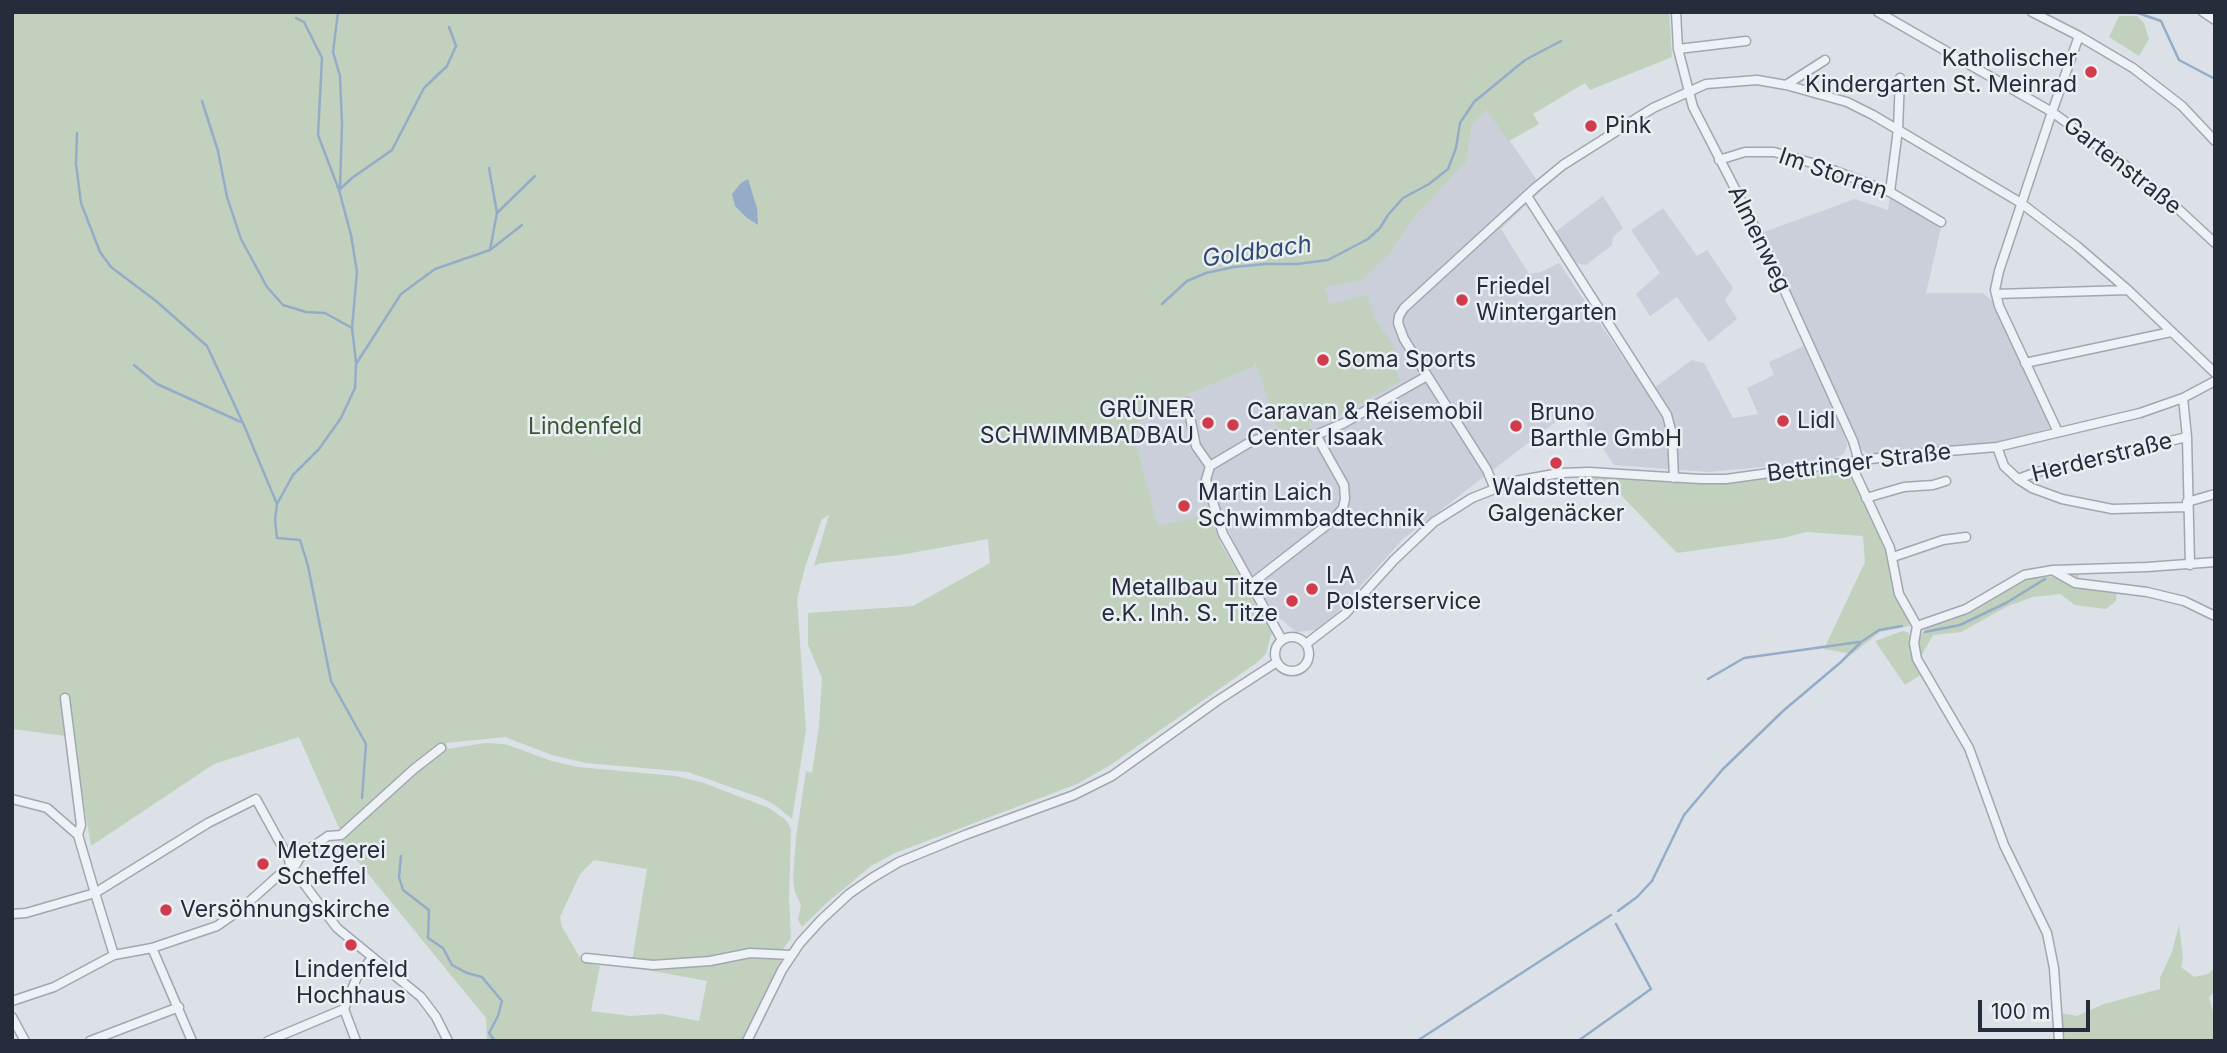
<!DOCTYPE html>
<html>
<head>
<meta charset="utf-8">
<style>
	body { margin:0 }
	#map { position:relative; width:2227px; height:1053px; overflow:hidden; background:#dce0e7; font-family:Inter,sans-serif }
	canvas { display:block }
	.frame { position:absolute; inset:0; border:14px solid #252d3d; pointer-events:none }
	.scale { position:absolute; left:1978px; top:1000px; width:112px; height:32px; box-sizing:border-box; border:4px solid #252d3d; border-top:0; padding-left:9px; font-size:21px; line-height:24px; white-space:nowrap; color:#252d3d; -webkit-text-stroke:5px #ebeff4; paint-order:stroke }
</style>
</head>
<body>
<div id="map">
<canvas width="2227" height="1053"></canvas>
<div class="frame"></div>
<div class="scale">100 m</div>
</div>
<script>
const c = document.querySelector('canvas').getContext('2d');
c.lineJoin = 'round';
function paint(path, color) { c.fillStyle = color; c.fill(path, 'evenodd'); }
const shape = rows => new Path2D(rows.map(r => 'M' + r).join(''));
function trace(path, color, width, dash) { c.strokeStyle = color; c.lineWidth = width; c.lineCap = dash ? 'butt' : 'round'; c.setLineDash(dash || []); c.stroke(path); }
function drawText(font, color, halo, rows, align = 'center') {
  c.font = font + ' Inter,sans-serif'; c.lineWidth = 5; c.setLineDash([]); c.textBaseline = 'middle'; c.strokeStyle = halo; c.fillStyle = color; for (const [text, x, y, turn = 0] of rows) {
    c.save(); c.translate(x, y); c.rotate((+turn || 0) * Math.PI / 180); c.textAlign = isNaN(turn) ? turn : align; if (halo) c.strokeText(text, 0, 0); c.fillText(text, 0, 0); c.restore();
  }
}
const built = shape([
	[1488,109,1543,189,1501,229,1529,274,1541,272,1559,263,1647,393,1692,360,1704,363,1733,418,1758,414,1747,388,1774,375,1769,362,1804,346,1845,436,1847,445,1844,454,1833,458,1784,465,1709,472,1614,465,1575,407,1403,539,1333,617,1315,630,1296,632,1276,615,1249,574,1220,512,1158,527,1132,428,1166,404,1253,367,1326,291,1325,287,1390,253,1415,216,1466,162,1472,124],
	[1890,195,1942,223,1926,293,1983,293,1994,303,2050,428,1997,444,1900,450,1869,455,1861,449,1764,232,1855,199,1888,210],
	[1603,196,1623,228,1613,237,1612,245,1586,265,1577,263,1571,258,1555,232],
	[1663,208,1697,256,1707,250,1733,288,1725,300,1737,319,1709,342,1677,297,1650,316,1636,294,1660,273,1631,230]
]);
const green = shape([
	[12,12,1669,12,1672,57,1590,90,1585,83,1533,114,1539,124,1511,140,1508,141,1487,110,1472,124,1466,162,1415,216,1390,253,1360,281,1325,287,1329,304,1368,295,1375,320,1396,349,1387,353,1400,381,1331,420,1309,421,1309,429,1280,429,1275,422,1256,363,1253,367,1166,404,1132,428,1158,526,1210,514,1220,542,1272,632,1266,654,1255,664,1109,766,1077,784,895,853,871,866,829,901,802,927,798,920,801,905,795,892,793,878,796,838,806,771,812,773,819,726,822,678,808,645,808,613,913,606,990,563,988,539,900,555,821,563,814,566,829,515,822,519,805,567,797,599,806,730,792,819,775,805,764,799,688,772,586,763,552,755,505,737,446,743,448,749,485,743,505,744,552,761,578,767,675,776,704,783,769,808,786,820,791,829,789,898,791,938,778,956,782,963,742,1041,487,1041,486,1018,342,842,340,830,299,737,214,764,91,846,73,737,12,729],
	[594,860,647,869,631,967,707,981,699,1021,662,1014,630,1016,591,1011,600,966,582,961,562,927,560,917,580,874],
	[2119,16,2137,16,2144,23,2149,39,2139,56,2109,37],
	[1841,468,1847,470,1850,475,1882,540,1890,560,1893,590,1910,623,1909,626,1880,632,1852,654,1824,649,1865,562,1863,536,1806,532,1783,538,1677,553,1614,488,1597,494,1591,477,1620,476,1720,483],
	[2079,575,2077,586,2117,589,2116,601,2106,609,2075,605,2060,594,2033,597,2008,606,1961,632,1933,635,1919,660,1916,641,1927,627,1969,613,2029,578],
	[1903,631,1909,633,1912,657,1922,674,1905,685,1875,641],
	[2179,925,2183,958,2181,967,2194,977,2208,974,2215,968,2215,991,2209,997,2215,1019,2215,1041,2061,1041,2060,1013,2077,1016,2104,1004,2160,989,2160,978,2172,952]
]);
const water = shape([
	[748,179,757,208,758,225,747,218,735,206,732,194,741,183]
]);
const stream = shape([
	[338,12,333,52,340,76,342,124,340,186],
	[2116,12,2138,13,2161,21,2179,60,2215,79],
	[296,18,304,22,322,58,318,135,339,190],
	[202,101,218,151,227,197,241,239,267,287,283,305,306,312,325,313,352,328],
	[77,133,76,164,81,203,100,252,111,267,156,301,207,346,243,423,277,504,275,520,277,538,300,540,308,566,331,681,366,744,362,798],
	[489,168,497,213],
	[490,250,497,213,535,176],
	[1162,304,1187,281,1206,273,1234,267,1265,264,1297,264,1328,260,1368,239,1380,228,1388,215,1403,198,1429,184,1448,169,1456,148,1460,123,1474,102,1525,60,1561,41],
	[356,362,352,328,357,272,351,235,339,190,352,178,392,150,424,88,447,66,456,46,449,27],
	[134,365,157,384,241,422],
	[277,504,293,475,319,449,341,418,355,388,356,364,401,294,435,269,490,250,522,225],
	[1925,632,1960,625,2006,603,2045,579],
	[1708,679,1744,658,1859,642],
	[401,856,399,877,403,890,429,910,428,938,443,948,452,965,467,973,482,977,502,1001,498,1016,489,1033,495,1041],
	[1618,911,1637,897,1652,881,1684,815,1723,769,1783,711,1841,662,1861,642,1879,630,1902,626],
	[1417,1041,1611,915],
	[1578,1041,1651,989,1616,924]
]);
const minor = shape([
	[1676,12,1678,49,1693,107,1763,243,1853,441,1859,461],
	[1878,12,2052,112,2121,162,2175,206,2215,243],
	[2032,12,2079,36,2133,68,2182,106,2215,141],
	[2203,12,2215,20],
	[1678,49,1746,41],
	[1786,85,1825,60],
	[1719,160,1745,152,1774,152,1822,166,1890,192,1941,222],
	[1890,192,1898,129,1900,78],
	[1527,196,1667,415,1672,434,1674,478],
	[1996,294,2128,290],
	[2025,363,2171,332],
	[2183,398,2187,437,2190,565],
	[1187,402,1196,446,1210,466],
	[2058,432,1999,306,1995,290,1999,271,2052,112,2079,36],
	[1997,447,2004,466,2018,479,2032,488,2062,499,2112,509,2188,507],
	[1850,462,1890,548,1899,594,1917,626],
	[2018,479,2037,472,2187,437],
	[1494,487,1487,470,1404,339,1398,323,1399,316,1404,308,1535,188,1563,165,1653,108,1706,84,1757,80,1786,85,1847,102,1873,115,2021,203,2077,246,2128,290,2215,373],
	[1866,498,1904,487,1933,485,1946,481],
	[2187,502,2215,494],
	[1893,557,1943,540,1966,537],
	[2054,571,2075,583,2147,592,2184,601,2215,616],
	[1251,584,1332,521,1343,508,1345,499,1344,485,1316,435],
	[1917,626,1914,643,1917,659,1969,748,2004,845,2047,933,2054,968,2059,1041],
	[1917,626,1966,609,2024,575,2053,570,2147,567,2215,562],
	'1275 654a17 17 0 1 1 34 0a17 17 0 1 1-34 0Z',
	[1282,640,1223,534,1206,480,1210,466,1252,441,1265,437,1275,435,1316,435,1344,423,1427,376],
	[1306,644,1345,614,1394,560,1434,522,1472,498,1515,481,1560,473,1589,472,1700,479,1726,479,1900,455,1997,447,2140,413,2183,398,2215,381],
	[65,698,81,825,78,835],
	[12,799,47,808,78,835,95,893,208,823,256,799,289,859,291,873],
	[291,873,299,877,337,928,421,997,436,1017,448,1041],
	[291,873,299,859,309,849,328,836,341,835,414,769,441,748],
	[12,914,26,913,95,893,114,955],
	[152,948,192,1041],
	[586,958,653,965,710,961,750,953,792,955],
	[12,1001,54,987,114,955,152,948,217,926,240,910,279,875,291,873],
	[12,1017,25,1041],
	[90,1041,179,1007],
	[268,1041,344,1009],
	[356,1041,344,1009,357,977,372,958],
	[747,1041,782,970,800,943,821,920,849,894,872,878,899,862,965,835,1074,795,1112,776,1217,701,1277,662]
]);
const markers = [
	[2091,72,7,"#d13c4d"],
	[1591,126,7,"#d13c4d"],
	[1462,300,7,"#d13c4d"],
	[1323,360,7,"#d13c4d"],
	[1783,421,7,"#d13c4d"],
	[1208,423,7,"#d13c4d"],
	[1233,425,7,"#d13c4d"],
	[1516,426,7,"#d13c4d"],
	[1556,463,7,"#d13c4d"],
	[1184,506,7,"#d13c4d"],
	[1312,589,7,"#d13c4d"],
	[1292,601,7,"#d13c4d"],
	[263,864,7,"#d13c4d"],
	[166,910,7,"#d13c4d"],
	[351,945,7,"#d13c4d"]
];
const poiNames = [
	["Katholischer",2077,59,"right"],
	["Kindergarten St. Meinrad",2077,85,"right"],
	["Pink",1605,126],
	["Friedel",1476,287],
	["Wintergarten",1476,313],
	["Soma Sports",1337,360],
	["GRÜNER",1194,410,"right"],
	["SCHWIMMBADBAU",1194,436,"right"],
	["Caravan & Reisemobil",1247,412],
	["Center Isaak",1247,438],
	["Bruno",1530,413],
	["Barthle GmbH",1530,439],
	["Lidl",1797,421],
	["Waldstetten",1556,488,"center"],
	["Galgenäcker",1556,514,"center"],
	["Martin Laich",1198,493],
	["Schwimmbadtechnik",1198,519],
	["LA",1326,576],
	["Polsterservice",1326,602],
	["Metallbau Titze",1278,588,"right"],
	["e.K. Inh. S. Titze",1278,614,"right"],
	["Metzgerei",277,851],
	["Scheffel",277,877],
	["Versöhnungskirche",180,910],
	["Lindenfeld",351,970,"center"],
	["Hochhaus",351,996,"center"]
];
const streetNames = [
	["Gartenstraße",2122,166,38],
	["Im Storren",1833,174,19],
	["Almenweg",1759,239,64],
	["Herderstraße",2102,458,-14],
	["Bettringer Straße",1859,463,-7]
];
const parkNames = [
	["Lindenfeld",585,427]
];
const waterNames = [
	["Goldbach",1257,252,-8]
];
paint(built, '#cacfd9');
paint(green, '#c1d1bd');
paint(water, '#95acc8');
trace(stream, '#95acc8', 2.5);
trace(minor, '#a1a7b1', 11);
trace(minor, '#eef1f5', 8);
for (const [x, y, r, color] of markers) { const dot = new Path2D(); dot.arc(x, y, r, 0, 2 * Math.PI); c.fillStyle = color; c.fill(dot); trace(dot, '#ebeff4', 2.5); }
drawText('23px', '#252d3d', '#ebeff4', poiNames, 'left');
drawText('23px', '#252d3d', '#ebeff4', streetNames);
drawText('23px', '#385932', '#ebeff4', parkNames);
drawText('italic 24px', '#2f4b71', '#ebeff4', waterNames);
</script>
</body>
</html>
